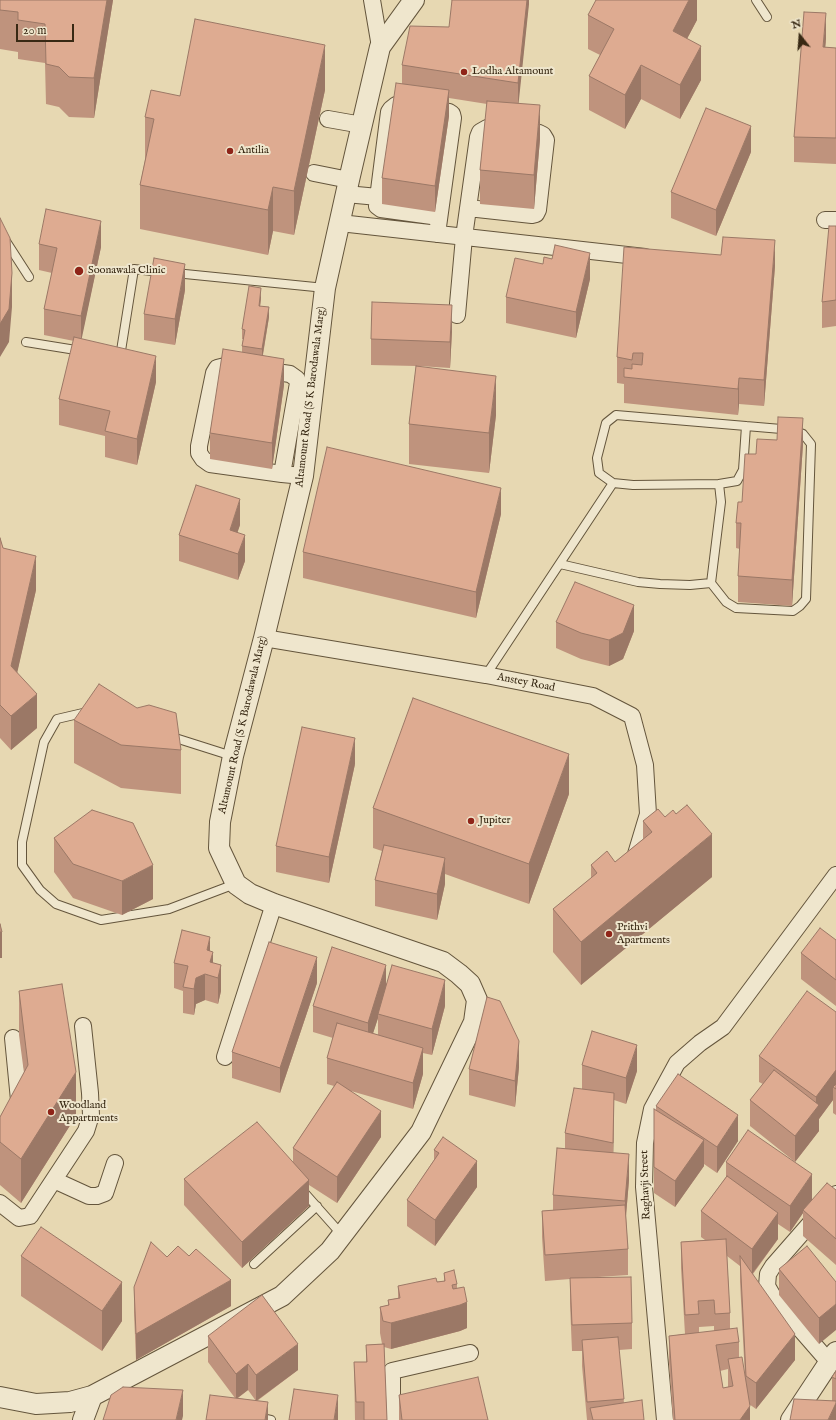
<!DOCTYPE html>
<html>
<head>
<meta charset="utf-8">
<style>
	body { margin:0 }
	#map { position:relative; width:836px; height:1420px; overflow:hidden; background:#e7d8b2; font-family:"IM FELL English",serif }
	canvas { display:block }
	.north { position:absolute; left:780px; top:16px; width:40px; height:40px; -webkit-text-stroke:3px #efe6cd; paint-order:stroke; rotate:343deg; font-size:11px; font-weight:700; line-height:16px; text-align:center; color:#382914 }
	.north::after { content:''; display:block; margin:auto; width:14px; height:18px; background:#382914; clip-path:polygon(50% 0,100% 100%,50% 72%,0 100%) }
	.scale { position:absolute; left:16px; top:24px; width:58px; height:18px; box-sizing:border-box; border:2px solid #382914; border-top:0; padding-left:5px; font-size:12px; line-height:14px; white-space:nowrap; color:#382914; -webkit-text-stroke:3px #efe6cd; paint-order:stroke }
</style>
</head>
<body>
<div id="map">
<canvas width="836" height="1420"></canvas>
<div class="north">N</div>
<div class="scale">20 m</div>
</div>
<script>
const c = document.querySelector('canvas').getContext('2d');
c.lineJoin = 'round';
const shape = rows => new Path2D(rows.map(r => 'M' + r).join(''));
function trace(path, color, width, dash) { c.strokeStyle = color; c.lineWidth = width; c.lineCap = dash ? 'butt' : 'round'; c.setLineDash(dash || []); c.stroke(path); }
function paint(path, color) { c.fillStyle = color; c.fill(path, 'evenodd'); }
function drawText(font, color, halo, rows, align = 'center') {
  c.font = font + ' "IM FELL English",serif'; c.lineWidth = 4; c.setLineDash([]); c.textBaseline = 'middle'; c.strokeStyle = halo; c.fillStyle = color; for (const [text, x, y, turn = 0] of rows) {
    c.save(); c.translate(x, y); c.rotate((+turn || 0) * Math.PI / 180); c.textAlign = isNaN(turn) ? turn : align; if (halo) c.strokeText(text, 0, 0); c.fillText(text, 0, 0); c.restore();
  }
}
const service = shape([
	[756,0,767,17],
	[0,232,29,277],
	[175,273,325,288],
	[26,342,82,351],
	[119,357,120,357,134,269,161,272],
	[613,483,633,485,719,484,721,502,711,583],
	[719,484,737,481,743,470,746,426],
	[486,675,613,483,599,473,597,458,606,423,616,415,793,430,803,434,811,444,806,599,800,606,793,611,736,608,726,602,711,583,690,585,660,584,638,582,560,564],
	[87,712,57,719,44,742,22,842,22,865,40,890,56,904,101,920,169,909,235,884],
	[169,736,232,756],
	[302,1190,342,1235],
	[254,1264,317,1206],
	[257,1417,271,1420]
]);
const minor = shape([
	[372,0,380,47],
	[328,119,362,125],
	[314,173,349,180],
	[346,194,378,197],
	[825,220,836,220],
	[340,223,645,257],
	[437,234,453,118,452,114,449,112,396,105,391,109,389,112,377,206,381,209,439,217],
	[457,315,464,237,478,137,480,132,487,128,539,133,543,135,546,140,538,210,536,214,532,215,468,208],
	[282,474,298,383,297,379,290,374,229,365,217,368,214,373,199,446,199,453,203,459,210,464,282,474,303,476],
	[264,638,486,675,593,696,632,716,645,765,648,814,633,864],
	[225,1057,274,904],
	[0,1145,14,1116,19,1100,13,1038],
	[54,1180,89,1196,97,1196,105,1193,115,1163],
	[0,1203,19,1218,30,1216,86,1131,91,1115,90,1093,83,1026],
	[829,1362,775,1300,767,1286,768,1274,773,1266,836,1194],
	[392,1420,392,1371,470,1353],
	[665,1420,644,1187,645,1143,652,1109,677,1063,700,1043,723,1027,836,875]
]);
const tertiary = shape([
	[0,1397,36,1404,70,1402,92,1396,282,1296,330,1251,421,1132,474,1022,477,1000,470,984,459,974,443,962,274,904,250,894,236,884,219,848,220,822,233,756,264,638,303,476,325,288,349,180,380,47,414,0],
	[83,1420,92,1396],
	[791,1420,836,1352]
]);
const wall = shape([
	[0,0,113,0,94,118,69,117,59,107,46,104,45,63,18,59,18,52,0,49],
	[529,0,518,103,540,139,534,209,480,204,480,170,487,104,449,98,449,116,435,212,382,204,382,178,402,83,402,65,449,27],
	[697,0,697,20,687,39,701,80,680,119,641,99,625,129,589,110,589,76,600,55,588,49,588,15],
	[826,39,825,47,836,48,836,164,794,162,794,137],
	[325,90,294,235,273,231,268,255,140,229,140,185,145,160,145,117,180,96],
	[751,152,716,236,671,218,671,192],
	[836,226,836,326,822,328,822,302],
	[39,244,101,247,81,339,156,382,137,465,105,457,105,436,59,425,59,399,74,341,44,335,44,309,52,273,39,270],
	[775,266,764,406,739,404,738,415,624,403,624,384,617,383,617,357],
	[590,279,576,338,506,323,506,297],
	[185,290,175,345,144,340,144,314],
	[261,298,260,306,269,317,263,355,284,385,272,469,210,459,210,433,242,352,242,346,243,339,242,339,242,329],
	[452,331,450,368,419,366,496,415,489,473,409,464,409,424,416,366,371,365,371,339],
	[803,444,792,606,738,602,738,576,740,549,736,548,736,523,756,454],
	[501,514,476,618,303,578,303,552],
	[240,525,237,532,245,561,238,580,179,561,179,535],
	[0,538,3,548,36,590,17,672,37,728,11,750,0,738],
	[556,622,634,631,623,659,609,666,581,659,556,648],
	[74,720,181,750,181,794,121,788,74,763],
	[355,764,329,883,276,872,276,846],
	[569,794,529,904,445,874,445,884,437,920,375,906,375,880,382,851,373,848,373,808],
	[643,821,712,877,581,985,553,952,553,909,591,878,591,865,615,862,643,839],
	[54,838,153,899,122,915,73,898,54,872],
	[836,940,836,1006,801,979,801,953],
	[210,951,213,963,221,965,221,991,218,1004,205,1000,196,1004,194,1015,183,1013,183,991,174,988,174,963],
	[317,983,280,1093,232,1078,232,1052],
	[386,983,445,1006,432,1055,423,1053,423,1074,413,1109,351,1091,381,1137,337,1203,309,1185,309,1206,242,1268,184,1205,184,1179,293,1162,293,1148,334,1086,327,1084,327,1058,333,1038,313,1032,313,1006],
	[378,1018,378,1035,373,1033],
	[19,991,76,1116,21,1203,0,1185,0,1117,24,1073,19,1035],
	[836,1012,836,1115,833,1113,833,1100,819,1119,819,1131,795,1162,750,1126,750,1100,763,1084,759,1082,759,1056],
	[582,1065,637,1071,626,1104,614,1100,613,1153,629,1180,626,1216,628,1249,628,1275,583,1278,632,1323,632,1349,619,1350,624,1403,644,1420,587,1420,582,1366,582,1351,572,1351,570,1304,570,1279,545,1281,542,1237,542,1211,553,1210,553,1195,565,1149,565,1133,582,1089],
	[519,1067,515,1107,469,1095,469,1069],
	[656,1106,738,1141,717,1173,704,1164,704,1166,675,1207,654,1193,654,1109,656,1110],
	[443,1137,477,1187,435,1246,407,1226,407,1200,434,1160,434,1150],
	[726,1162,812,1200,836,1190,836,1265,803,1236,803,1213,790,1232,778,1224,778,1239,753,1274,795,1360,756,1409,749,1404,750,1420,673,1420,669,1362,669,1336,685,1334,681,1268,681,1242,705,1240,701,1237,701,1211,726,1177],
	[727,1256,740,1266,740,1282,745,1377,739,1358,739,1342,730,1329,730,1313],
	[714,1326,714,1331,699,1333,699,1327],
	[728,1369,728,1387,723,1388,720,1371],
	[21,1256,122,1321,102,1351,21,1296],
	[167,1257,231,1306,136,1360,134,1313,134,1287],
	[779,1269,836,1282,819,1344,779,1295],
	[444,1273,457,1284,457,1288,467,1328,460,1331,391,1349,384,1347,387,1420,355,1420,354,1362,366,1362,366,1345,382,1344,380,1333,380,1307,388,1305,388,1300,398,1298,398,1286,444,1281],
	[208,1336,298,1370,257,1401,268,1420,235,1398,208,1362],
	[248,1390,256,1401,238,1398],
	[836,1371,836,1420,832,1401,832,1377],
	[399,1395,488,1420,399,1420]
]);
const shadedWall = shape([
	[107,0,113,0,94,118,94,78],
	[527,0,529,0,529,4,518,109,518,83],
	[689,0,697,0,697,20,673,65,673,31],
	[826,13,826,39,823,73,823,47],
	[325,45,325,90,294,235,294,191],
	[701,46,701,80,680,119,680,85],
	[641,65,641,99,625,129,625,95],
	[449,90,449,116,435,212,435,186],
	[540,105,540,139,534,209,534,175],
	[751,126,751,152,716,236,716,210],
	[273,187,273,231,268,255,268,210],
	[101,221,101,247,81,342,81,316],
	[775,240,775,266,764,406,764,380],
	[590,253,590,279,576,338,576,312],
	[185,264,185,290,175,345,175,319],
	[12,273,12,307,9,342,0,357,0,324],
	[261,288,261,298,259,316,259,306],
	[452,305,452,331,450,368,450,342],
	[269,307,269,317,262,359,262,349],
	[156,356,156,382,137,465,137,439],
	[284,359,284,385,272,469,272,443],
	[496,376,496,415,489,473,489,433],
	[739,378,739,404,738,415,738,389],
	[803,418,803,444,792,606,792,580],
	[501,488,501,514,476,618,476,592],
	[240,499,240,525,231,552,230,530],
	[245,535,245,561,238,580,238,554],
	[36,556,36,590,11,700,11,666],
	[634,605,634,631,623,659,609,666,609,640],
	[37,694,37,728,11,750,11,716],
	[355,738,355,764,329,883,329,857],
	[569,754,569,794,529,904,529,864],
	[712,834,712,877,581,985,581,942],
	[445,858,445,884,437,920,437,894],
	[153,865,153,899,122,915,122,881],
	[0,932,2,932,2,958,0,958],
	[210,937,210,963,207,976,207,950],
	[213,952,213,976,210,962],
	[317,957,317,983,280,1093,280,1068],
	[221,965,221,991,218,1004,218,978],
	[386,965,386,991,378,1014,378,1018,368,1049,368,1023],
	[205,974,205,1000,196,1004,194,1015,194,989,196,978],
	[445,980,445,1006,432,1055,432,1029],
	[519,1041,519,1067,515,1107,515,1081],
	[637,1045,637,1071,626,1104,626,1078],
	[423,1048,423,1074,413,1109,413,1083],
	[836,1070,836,1089,833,1087,833,1100,819,1119,819,1131,795,1162,795,1136,816,1109,816,1097],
	[76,1072,76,1116,21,1203,21,1159],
	[614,1093,614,1119,613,1169,613,1143],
	[381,1111,381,1137,337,1203,337,1177],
	[738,1115,738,1141,717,1173,717,1147],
	[704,1140,704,1166,675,1207,675,1181],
	[629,1154,629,1180,625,1227,625,1201],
	[477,1161,477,1187,435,1246,435,1220],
	[812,1174,812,1200,803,1210,803,1213,790,1232,790,1206],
	[309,1180,309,1206,242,1268,242,1242],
	[778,1213,778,1239,752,1274,752,1249],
	[231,1280,231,1306,136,1360,136,1334],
	[122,1282,122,1321,102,1351,102,1311],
	[467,1302,467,1328,460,1331,391,1349,391,1323],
	[836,1304,836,1330,819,1344,819,1318],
	[795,1334,795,1360,756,1409,756,1383],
	[298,1344,298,1370,256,1401,256,1375],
	[248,1364,248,1390,236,1399,236,1374],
	[183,1390,183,1416,182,1420,176,1420],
	[338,1395,338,1420,334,1420],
	[268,1402,268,1420,265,1420],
	[836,1403,836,1420,828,1420],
	[750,1406,750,1420,740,1420]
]);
const building = shape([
	[0,0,107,0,94,78,69,77,59,67,46,64,45,24,18,20,18,12,0,10,0,0],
	[452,0,527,0,518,83,402,65,410,26,449,27,452,0],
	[596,0,689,0,673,31,701,46,680,85,641,65,625,95,589,76,614,29,588,15,596,0],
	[804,12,826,13,823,47,836,48,836,138,794,137,804,12],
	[195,19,325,45,294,191,273,187,268,210,140,185,154,119,145,117,151,90,180,96,195,19],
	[396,83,449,90,435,186,382,178,396,83],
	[487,101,540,105,534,175,480,170,487,101],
	[706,108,751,126,716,210,671,192,706,108],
	[46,209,101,221,81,316,44,309,57,248,39,244,46,209],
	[0,218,10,238,12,273,9,309,0,324,0,218],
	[829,226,836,226,836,300,822,302,829,226],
	[723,237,775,240,764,380,739,378,738,389,624,377,624,368,632,369,632,364,642,365,643,353,633,353,632,360,617,357,624,247,721,255,723,237],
	[555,245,590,253,576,312,506,297,515,258,543,264,544,257,552,259,555,245],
	[154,258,185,264,175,319,144,314,154,258],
	[249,286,261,288,259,306,269,307,262,349,242,346,245,330,242,329,249,286],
	[372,302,452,305,450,342,371,339,372,302],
	[74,337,156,356,137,439,105,431,110,411,59,399,74,337],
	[223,349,284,359,272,443,210,433,223,349],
	[416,366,496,376,489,433,409,424,416,366],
	[778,417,803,418,792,580,738,576,741,523,736,523,738,502,742,502,745,454,756,454,757,439,777,440,778,417],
	[327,447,501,488,476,592,303,552,327,447],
	[196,485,240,499,230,530,245,535,238,554,179,535,196,485],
	[0,538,3,548,36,556,11,666,37,694,11,716,0,705,0,538],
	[575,582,634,605,623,633,609,640,581,633,556,622,575,582],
	[99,684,137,708,149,705,176,713,181,750,121,745,74,720,99,684],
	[413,698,569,754,529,864,373,808,413,698],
	[302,727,355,738,329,857,276,846,302,727],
	[687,805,712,834,581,942,553,909,597,873,591,865,607,851,615,862,652,832,643,821,658,809,665,817,673,810,676,814,687,805],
	[92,810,133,823,153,865,122,881,73,864,54,838,92,810],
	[384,845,445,858,437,894,375,880,384,845],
	[0,924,2,932,0,932,0,924],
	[820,928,836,940,836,980,801,953,820,928],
	[182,930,210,937,207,950,213,952,210,962,221,965,218,978,205,974,196,978,194,989,183,987,188,966,174,963,182,930],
	[269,942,317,957,280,1068,232,1052,269,942],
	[332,947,386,965,368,1023,313,1006,332,947],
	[392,965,445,980,432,1029,378,1014,392,965],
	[62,984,76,1072,21,1159,0,1142,0,1117,28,1065,19,991,62,984],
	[807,991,836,1012,836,1070,816,1097,759,1056,807,991],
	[487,997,500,1001,519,1041,515,1081,469,1069,487,997],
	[337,1023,423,1048,413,1083,327,1058,337,1023],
	[592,1031,637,1045,626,1078,582,1065,592,1031],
	[774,1070,819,1105,795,1136,750,1100,774,1070],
	[678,1074,738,1115,717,1147,656,1106,678,1074],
	[337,1082,381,1111,337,1177,293,1148,337,1082],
	[836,1084,836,1089,833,1087,836,1084],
	[574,1088,614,1093,613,1143,565,1133,574,1088],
	[654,1109,704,1140,675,1181,654,1167,654,1109],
	[257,1122,309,1180,242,1242,184,1179,257,1122],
	[748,1130,812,1174,790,1206,726,1162,748,1130],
	[443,1137,477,1161,435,1220,407,1200,439,1153,434,1150,443,1137],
	[557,1148,629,1154,625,1201,553,1195,557,1148],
	[727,1176,778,1213,752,1249,701,1211,727,1176],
	[827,1183,836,1190,836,1239,803,1210,827,1183],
	[625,1205,628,1249,545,1255,542,1211,625,1205],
	[41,1227,122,1282,102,1311,21,1256,41,1227],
	[726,1239,730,1313,715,1314,714,1300,698,1301,699,1314,685,1315,681,1242,726,1239],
	[151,1242,167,1257,178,1246,189,1256,196,1249,231,1280,136,1334,134,1287,151,1242],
	[807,1246,836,1282,836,1304,819,1318,779,1269,807,1246],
	[740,1256,795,1334,756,1383,746,1376,740,1256],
	[454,1270,457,1284,452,1285,453,1289,464,1287,467,1302,460,1305,391,1323,383,1321,380,1307,389,1305,388,1300,400,1298,398,1286,436,1278,437,1282,445,1281,444,1273,454,1270],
	[631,1277,632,1323,572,1325,570,1278,631,1277],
	[262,1295,298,1344,256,1375,248,1364,236,1374,208,1336,262,1295],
	[737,1328,739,1342,716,1345,723,1388,733,1386,728,1359,742,1357,750,1406,740,1420,675,1420,669,1336,737,1328],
	[618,1337,624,1399,587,1402,582,1340,618,1337],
	[384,1344,387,1420,364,1420,364,1402,356,1402,354,1362,367,1362,366,1345,384,1344],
	[836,1371,836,1379,832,1377,836,1371],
	[478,1377,488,1420,402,1420,399,1395,478,1377],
	[123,1387,183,1390,176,1420,103,1420,111,1395,123,1387],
	[294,1389,338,1395,334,1420,289,1420,294,1389],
	[210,1395,268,1402,265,1420,206,1420,210,1395],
	[794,1399,836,1401,836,1403,828,1420,790,1420,794,1399],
	[642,1400,644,1420,593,1420,590,1408,642,1400]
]);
const markers = [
	[464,72,4,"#8f2418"],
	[230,151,4,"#8f2418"],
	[79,271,5,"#8f2418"],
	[471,821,4,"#8f2418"],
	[609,934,4,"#8f2418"],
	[51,1112,4,"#8f2418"]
];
const poiNames = [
	["Lodha Altamount",472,72],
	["Antilia",238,151],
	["Soonawala Clinic",88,271],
	["Jupiter",479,821],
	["Prithvi",617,928],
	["Apartments",617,941],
	["Woodland",59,1106],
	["Appartments",59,1119]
];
const streetNames = [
	["Altamount Road (S K Barodawala Marg)",311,397,-83],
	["Anstey Road",526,683,11],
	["Altamount Road (S K Barodawala Marg)",243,725,-77],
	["Raghavji Street",646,1185,-92]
];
trace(service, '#64553c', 10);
trace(minor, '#64553c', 18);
trace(tertiary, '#64553c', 22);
trace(service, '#efe6cd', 8);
trace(minor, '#efe6cd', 16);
trace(tertiary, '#efe6cd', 20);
paint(wall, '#bf937d');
paint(shadedWall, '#9b7866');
paint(building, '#deab91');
trace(building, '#9b7866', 1);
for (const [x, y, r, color] of markers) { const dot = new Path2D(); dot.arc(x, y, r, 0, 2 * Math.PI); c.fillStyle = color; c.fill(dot); trace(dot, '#efe6cd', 1.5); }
drawText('11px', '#382914', '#efe6cd', poiNames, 'left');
drawText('11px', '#382914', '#efe6cd', streetNames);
</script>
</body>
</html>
